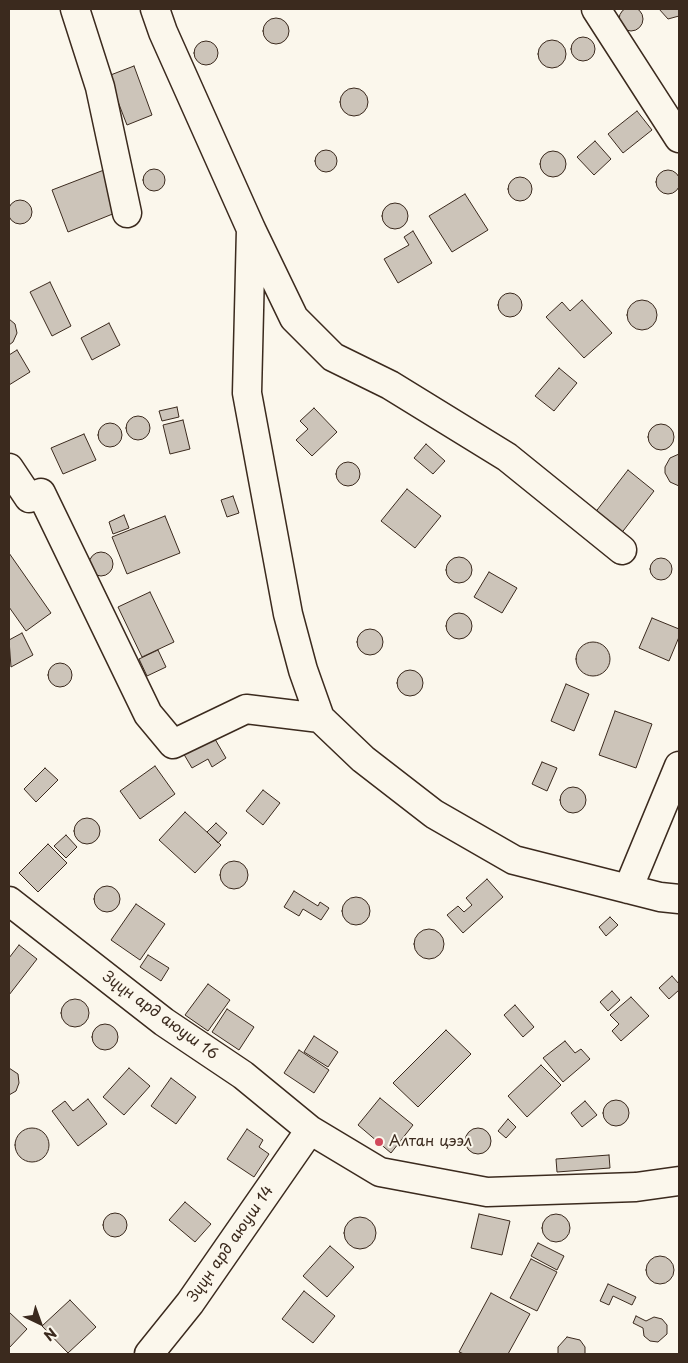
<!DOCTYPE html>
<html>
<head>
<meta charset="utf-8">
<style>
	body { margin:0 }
	#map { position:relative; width:688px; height:1363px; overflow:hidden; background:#fbf7ec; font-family:"Playpen Sans",sans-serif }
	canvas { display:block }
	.frame { position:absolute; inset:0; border:10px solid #3b2a1e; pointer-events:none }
	.north { position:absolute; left:15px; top:1298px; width:50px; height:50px; -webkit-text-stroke:4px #fbf7ec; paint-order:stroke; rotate:138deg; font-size:14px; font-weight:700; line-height:20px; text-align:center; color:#3b2a1e }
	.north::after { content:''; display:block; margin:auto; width:18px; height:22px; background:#3b2a1e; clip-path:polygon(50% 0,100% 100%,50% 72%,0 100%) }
</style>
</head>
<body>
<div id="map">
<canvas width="688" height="1363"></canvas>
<div class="frame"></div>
<div class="north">N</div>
</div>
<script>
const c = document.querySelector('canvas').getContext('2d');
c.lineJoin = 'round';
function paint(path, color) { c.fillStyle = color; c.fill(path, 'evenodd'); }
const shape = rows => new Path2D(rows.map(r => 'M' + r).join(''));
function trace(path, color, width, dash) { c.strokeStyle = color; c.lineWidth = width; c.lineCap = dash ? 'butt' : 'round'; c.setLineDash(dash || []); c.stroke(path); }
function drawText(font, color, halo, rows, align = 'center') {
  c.font = font + ' "Playpen Sans",sans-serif'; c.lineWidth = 4; c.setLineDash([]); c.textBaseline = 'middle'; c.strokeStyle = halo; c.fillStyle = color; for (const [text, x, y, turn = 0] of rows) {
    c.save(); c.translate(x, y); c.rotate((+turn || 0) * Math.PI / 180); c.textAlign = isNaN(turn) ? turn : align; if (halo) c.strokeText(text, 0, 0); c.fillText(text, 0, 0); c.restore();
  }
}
const building = shape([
	'619 19a12 12 0 1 1 24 0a12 12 0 1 1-24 0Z',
	[659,9,679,9,679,16,668,19,659,9],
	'263 31a13 13 0 1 1 26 0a13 13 0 1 1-26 0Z',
	'571 49a12 12 0 1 1 24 0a12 12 0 1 1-24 0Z',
	'538 54a14 14 0 1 1 28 0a14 14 0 1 1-28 0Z',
	'194 53a12 12 0 1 1 24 0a12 12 0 1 1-24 0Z',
	[134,66,152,115,127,125,108,76,134,66],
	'340 102a14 14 0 1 1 28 0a14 14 0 1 1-28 0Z',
	[637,111,652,130,623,153,608,134,637,111],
	[595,141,611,159,594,175,577,157,595,141],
	'315 161a11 11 0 1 1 22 0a11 11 0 1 1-22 0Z',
	'540 164a13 13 0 1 1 26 0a13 13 0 1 1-26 0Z',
	'143 180a11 11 0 1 1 22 0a11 11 0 1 1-22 0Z',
	[104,170,120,211,68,232,52,190,104,170],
	'656 182a12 12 0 1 1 24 0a12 12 0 1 1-24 0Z',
	'508 189a12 12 0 1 1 24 0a12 12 0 1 1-24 0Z',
	[465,194,488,230,452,252,429,216,465,194],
	'8 212a12 12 0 1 1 24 0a12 12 0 1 1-24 0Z',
	'382 216a13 13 0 1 1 26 0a13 13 0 1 1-26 0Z',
	[413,231,432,263,398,283,384,259,409,245,404,237,413,231],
	[50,282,71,326,52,336,30,292,50,282],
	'498 305a12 12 0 1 1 24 0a12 12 0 1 1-24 0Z',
	'627 315a15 15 0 1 1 30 0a15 15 0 1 1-30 0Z',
	[582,300,612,333,584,358,546,317,562,302,570,311,582,300],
	[9,319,15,324,17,333,13,342,9,345,9,319],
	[109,323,120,345,92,360,81,338,109,323],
	[17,350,30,372,9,385,9,355,17,350],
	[559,368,577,383,554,411,535,396,559,368],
	[177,407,179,417,162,421,159,411,177,407],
	[314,408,337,432,312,456,296,440,308,429,300,421,314,408],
	'126 428a12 12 0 1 1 24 0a12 12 0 1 1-24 0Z',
	[183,420,190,449,170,454,163,425,183,420],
	'98 435a12 12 0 1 1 24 0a12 12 0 1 1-24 0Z',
	'648 437a13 13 0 1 1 26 0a13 13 0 1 1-26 0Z',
	[84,434,96,460,63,474,51,448,84,434],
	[426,444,445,461,433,474,414,458,426,444],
	[679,454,679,486,670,482,665,473,665,467,670,458,679,454],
	'336 474a12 12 0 1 1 24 0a12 12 0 1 1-24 0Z',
	[628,470,654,491,620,535,594,514,628,470],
	[407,489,441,516,415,548,381,521,407,489],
	[233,496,239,513,227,517,221,500,233,496],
	[124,515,129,528,113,534,109,522,124,515],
	[165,516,180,553,127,574,112,537,165,516],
	'89 564a12 12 0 1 1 24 0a12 12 0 1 1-24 0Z',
	[9,553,51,613,26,631,9,607,9,553],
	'446 570a13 13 0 1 1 26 0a13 13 0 1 1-26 0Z',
	'650 569a11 11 0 1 1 22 0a11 11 0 1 1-22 0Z',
	[489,572,517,588,502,613,474,597,489,572],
	[150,592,174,642,142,657,118,607,150,592],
	'446 626a13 13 0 1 1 26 0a13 13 0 1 1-26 0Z',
	[652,618,679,629,679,637,669,661,639,648,652,618],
	'357 642a13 13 0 1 1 26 0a13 13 0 1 1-26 0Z',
	[22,633,33,655,11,667,9,640,22,633],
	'576 659a17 17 0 1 1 34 0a17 17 0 1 1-34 0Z',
	[158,650,166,667,147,676,139,659,158,650],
	'48 675a12 12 0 1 1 24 0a12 12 0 1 1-24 0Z',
	'397 683a13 13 0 1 1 26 0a13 13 0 1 1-26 0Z',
	[566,684,589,694,574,731,551,721,566,684],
	[615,711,652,724,636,768,599,755,615,711],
	[212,734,226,758,212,767,208,759,192,768,182,751,212,734],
	[542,762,557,768,547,791,532,784,542,762],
	[155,766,175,794,140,819,120,791,155,766],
	[45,768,58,780,36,802,24,789,45,768],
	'560 800a13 13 0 1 1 26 0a13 13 0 1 1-26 0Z',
	[263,790,280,803,263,825,246,811,263,790],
	[185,812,221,845,195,873,159,840,185,812],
	'74 831a13 13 0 1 1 26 0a13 13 0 1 1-26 0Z',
	[216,823,227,833,218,843,207,832,216,823],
	[66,835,77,847,66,858,54,846,66,835],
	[48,844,67,863,38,892,19,873,48,844],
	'220 875a14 14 0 1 1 28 0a14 14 0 1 1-28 0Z',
	[487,879,503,897,463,933,447,915,458,906,464,912,472,905,466,898,487,879],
	'94 899a13 13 0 1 1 26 0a13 13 0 1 1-26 0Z',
	[294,891,318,906,320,902,329,908,321,920,303,909,299,916,284,907,294,891],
	'342 911a14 14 0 1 1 28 0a14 14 0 1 1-28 0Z',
	[136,904,165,924,140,960,111,940,136,904],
	[610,917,618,925,606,936,599,927,610,917],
	'414 944a15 15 0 1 1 30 0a15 15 0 1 1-30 0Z',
	[19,945,37,959,9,995,9,958,19,945],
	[148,955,169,968,161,981,140,967,148,955],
	[672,976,679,984,679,990,669,999,659,988,672,976],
	[208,984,230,1000,208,1031,185,1015,208,984],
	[612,991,620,1000,608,1011,600,1002,612,991],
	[631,997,649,1016,621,1041,612,1031,619,1024,610,1015,631,997],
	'61 1013a14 14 0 1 1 28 0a14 14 0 1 1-28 0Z',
	[515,1005,534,1027,523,1037,504,1015,515,1005],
	[227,1009,254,1027,239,1050,212,1032,227,1009],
	'92 1037a13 13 0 1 1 26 0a13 13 0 1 1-26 0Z',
	[446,1030,471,1054,418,1107,393,1083,446,1030],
	[314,1036,338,1052,328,1067,304,1052,314,1036],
	[565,1041,575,1053,581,1049,590,1059,563,1082,543,1058,565,1041],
	[299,1050,329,1070,314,1093,284,1073,299,1050],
	[541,1065,561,1085,527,1117,508,1096,541,1065],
	[9,1068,18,1074,19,1083,16,1091,9,1095,9,1068],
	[129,1068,150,1086,124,1115,103,1097,129,1068],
	[171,1078,196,1097,176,1124,151,1106,171,1078],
	[380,1098,413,1125,391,1153,358,1125,380,1098],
	[88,1099,107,1124,78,1146,52,1111,65,1101,73,1111,88,1099],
	'603 1113a13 13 0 1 1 26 0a13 13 0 1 1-26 0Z',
	[585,1101,597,1115,582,1127,571,1113,585,1101],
	[508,1119,516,1127,506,1138,498,1131,508,1119],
	'465 1141a13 13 0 1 1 26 0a13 13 0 1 1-26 0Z',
	'15 1145a17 17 0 1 1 34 0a17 17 0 1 1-34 0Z',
	[247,1129,263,1140,259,1147,269,1154,254,1177,227,1159,247,1129],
	[609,1155,610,1168,557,1172,556,1159,609,1155],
	[185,1202,211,1224,195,1242,169,1220,185,1202],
	'103 1225a12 12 0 1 1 24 0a12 12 0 1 1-24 0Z',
	[479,1214,510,1221,502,1255,471,1248,479,1214],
	'542 1228a14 14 0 1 1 28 0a14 14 0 1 1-28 0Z',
	'344 1233a16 16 0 1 1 32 0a16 16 0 1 1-32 0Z',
	[538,1243,564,1256,557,1270,531,1256,538,1243],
	[330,1246,354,1267,327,1297,303,1276,330,1246],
	'646 1270a14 14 0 1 1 28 0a14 14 0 1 1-28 0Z',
	[531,1259,557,1272,537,1311,510,1298,531,1259],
	[608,1284,636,1297,632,1305,613,1296,609,1305,600,1301,608,1284],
	[304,1291,335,1316,313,1343,282,1319,304,1291],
	[491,1293,530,1314,508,1354,464,1354,459,1352,491,1293],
	[70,1300,96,1327,68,1353,42,1326,70,1300],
	[9,1312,27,1329,9,1348,9,1312],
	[636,1316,646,1321,654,1317,662,1319,667,1325,667,1334,658,1342,650,1341,644,1336,643,1328,633,1323,636,1316],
	[567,1337,580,1340,585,1347,585,1354,558,1354,558,1347,567,1337]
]);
const minor = shape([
	[75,9,100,87,127,213],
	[155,9,163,32,251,229,294,318,333,357,390,385,507,457,622,550],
	[596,9,679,138],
	[251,229,247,393,288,614,303,670,320,718,363,759,434,814,514,860,660,897,679,899],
	[9,468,29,498,41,493,148,714,173,744,246,709,320,718],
	[628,889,679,766],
	[9,901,164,1022,243,1075,310,1130,380,1172,487,1192,636,1187,679,1181],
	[149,1354,190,1303,310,1130]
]);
const markers = [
	[379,1142,5,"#d1495b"]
];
const streetNames = [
	["Зүүн ард аюуш 16",160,1016,36],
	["Зүүн ард аюуш 14",231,1244,-55]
];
const poiNames = [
	["Алтан цээл",389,1142]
];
paint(building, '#ccc4b9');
trace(building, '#3b2a1e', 1);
trace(minor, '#3b2a1e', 31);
trace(minor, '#fbf7ec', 28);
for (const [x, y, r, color] of markers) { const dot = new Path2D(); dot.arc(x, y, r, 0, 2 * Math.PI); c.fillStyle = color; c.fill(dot); trace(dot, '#fbf7ec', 2); }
drawText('15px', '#3b2a1e', '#fbf7ec', streetNames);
drawText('15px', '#3b2a1e', '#fbf7ec', poiNames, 'left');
</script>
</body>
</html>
